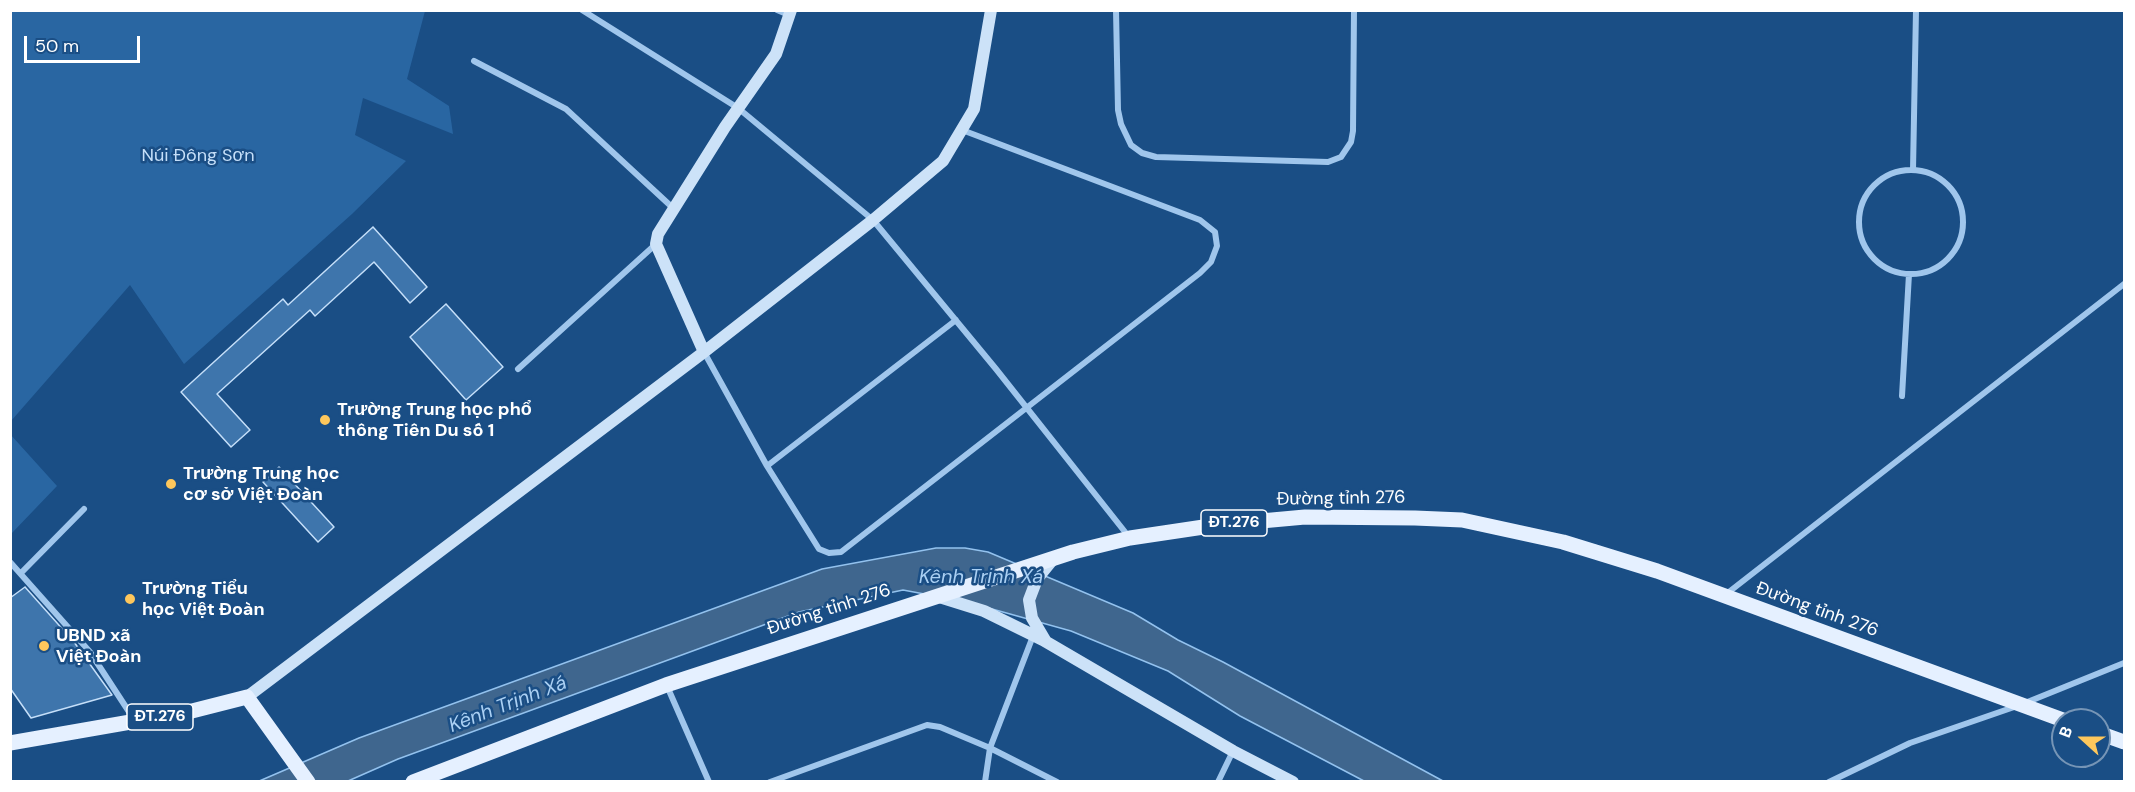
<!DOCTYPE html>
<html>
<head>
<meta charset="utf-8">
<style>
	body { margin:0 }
	#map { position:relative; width:2135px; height:792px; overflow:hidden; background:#1a4e85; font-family:"DM Sans",sans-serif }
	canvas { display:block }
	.frame { position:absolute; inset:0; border:12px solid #fff; pointer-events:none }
	.north { position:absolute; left:2051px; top:708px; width:60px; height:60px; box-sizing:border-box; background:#1a4e85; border:2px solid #7695b6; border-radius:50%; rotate:291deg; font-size:16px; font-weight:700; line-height:24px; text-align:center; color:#fff }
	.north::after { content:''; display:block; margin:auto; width:21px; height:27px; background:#fec75c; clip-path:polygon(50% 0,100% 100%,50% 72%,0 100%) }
	.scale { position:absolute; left:24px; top:36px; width:116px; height:27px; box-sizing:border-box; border:3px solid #fff; border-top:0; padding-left:8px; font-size:18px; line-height:21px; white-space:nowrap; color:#fff; -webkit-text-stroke:4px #1a4e85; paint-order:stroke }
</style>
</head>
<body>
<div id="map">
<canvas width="2135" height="792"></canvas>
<div class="frame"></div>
<div class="north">B</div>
<div class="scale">50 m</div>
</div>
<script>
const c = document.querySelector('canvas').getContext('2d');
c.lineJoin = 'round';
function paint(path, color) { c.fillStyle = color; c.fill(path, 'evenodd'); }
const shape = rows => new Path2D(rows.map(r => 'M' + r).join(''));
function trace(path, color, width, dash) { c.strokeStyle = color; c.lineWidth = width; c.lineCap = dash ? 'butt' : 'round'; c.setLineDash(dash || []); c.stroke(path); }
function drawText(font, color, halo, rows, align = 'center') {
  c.font = font + ' "DM Sans",sans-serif'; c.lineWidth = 5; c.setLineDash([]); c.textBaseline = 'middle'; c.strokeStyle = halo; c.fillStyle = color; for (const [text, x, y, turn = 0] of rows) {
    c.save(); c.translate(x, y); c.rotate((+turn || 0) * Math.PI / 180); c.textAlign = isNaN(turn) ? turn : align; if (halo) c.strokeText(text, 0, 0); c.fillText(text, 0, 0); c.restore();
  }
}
const green = shape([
	[11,10,425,11,407,79,449,106,453,134,363,98,355,135,406,161,352,214,184,364,130,285,11,421],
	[10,434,57,486,11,534,10,534]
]);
const water = shape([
	[936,548,965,548,988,552,1133,613,1178,640,1223,662,1443,781,1364,781,1240,716,1168,671,1071,631,967,602,903,590,799,612,398,759,348,781,257,782,359,738,822,569,936,548]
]);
const building = shape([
	[373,227,427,287,410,303,374,262,315,316,310,310,217,394,250,430,231,447,181,392,283,299,288,305,373,227],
	[446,304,503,367,466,400,410,337,446,304],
	[279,467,334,527,318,542,263,482,279,467],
	[25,587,74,642,112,695,31,718,10,688,10,598,25,587]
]);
const street = shape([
	[582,10,738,108,873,220,996,369,1129,537],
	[777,10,789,15],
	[1116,10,1118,110,1121,124,1131,145,1142,153,1156,157,1328,162,1341,157,1351,142,1353,131,1354,10],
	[474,61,566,109,673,208],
	[1913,170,1916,10],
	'1859 222a52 52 0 1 1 104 0a52 52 0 1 1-104 0Z',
	[704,352,767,466,819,549,829,553,841,552,1200,273,1211,262,1217,246,1215,232,1200,220,962,130],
	[518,369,656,244],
	[1902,396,1909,274],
	[767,466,956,320],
	[10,562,90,652,135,721],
	[21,573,84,509],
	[1725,595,2124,284],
	[667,686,709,782],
	[770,782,927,725,940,727,990,748,1057,782],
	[985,782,990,748,1033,636],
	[1218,782,1233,751],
	[1829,782,1910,743,2020,705,2124,663]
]);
const secondary = shape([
	[704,352,656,244,658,234,725,127,776,54,791,10],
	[936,596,984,611,1043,640,1233,751,1293,782],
	[1045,640,1032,618,1029,600,1037,579,1054,558],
	[247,697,704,352,873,220,943,161,974,109,991,10]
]);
const primary = shape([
	[2099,733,2124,742],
	[10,743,188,712,247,697,308,782],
	[413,782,666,685,1073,552,1130,538,1217,525,1305,517,1415,518,1462,520,1563,542,1657,571,2063,720]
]);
const markers = [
	[325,420,6,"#fec75c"],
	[171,484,6,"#fec75c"],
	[130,599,6,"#fec75c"],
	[44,646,6,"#fec75c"]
];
const shields = [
	[1234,523,66],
	[160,717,66]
];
const shieldNames = [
	["ĐT.276",1234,523],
	["ĐT.276",160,717]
];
const parkNames = [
	["Núi Đông Sơn",198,156]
];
const poiNames = [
	["Trường Trung học phổ",337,410],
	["thông Tiên Du số 1",337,431],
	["Trường Trung học",183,474],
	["cơ sở Việt Đoàn",183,495],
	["Trường Tiểu",142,589],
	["học Việt Đoàn",142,610],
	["UBND xã",56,636],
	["Việt Đoàn",56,657]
];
const streetNames = [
	["Đường tỉnh 276",1341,499,-1],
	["Đường tỉnh 276",829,610,-18],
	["Đường tỉnh 276",1817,610,20]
];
const waterNames = [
	["Kênh Trịnh Xá",981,578],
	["Kênh Trịnh Xá",508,705,-21]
];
paint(green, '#2966a2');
paint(water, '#3f668e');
trace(water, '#93c2ee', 1.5);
paint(building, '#3e75ac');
trace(building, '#c5dff9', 1.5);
trace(street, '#a0c6ec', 6);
trace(secondary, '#cce2f8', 12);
trace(primary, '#e5f0ff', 15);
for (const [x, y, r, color] of markers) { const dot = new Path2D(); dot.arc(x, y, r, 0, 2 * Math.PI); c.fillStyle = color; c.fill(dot); trace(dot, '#1a4e85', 2); }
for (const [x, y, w] of shields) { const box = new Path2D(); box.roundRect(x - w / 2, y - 13, w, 26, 4.5); c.fillStyle = '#1a4e85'; c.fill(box); trace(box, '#fff', 1.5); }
drawText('bold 16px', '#fff', null, shieldNames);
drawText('18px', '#c5dff9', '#1a4e85', parkNames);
drawText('bold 18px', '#fff', '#1a4e85', poiNames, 'left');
drawText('18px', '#fff', '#1a4e85', streetNames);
drawText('italic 20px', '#abd0f3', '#1a4e85', waterNames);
</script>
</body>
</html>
